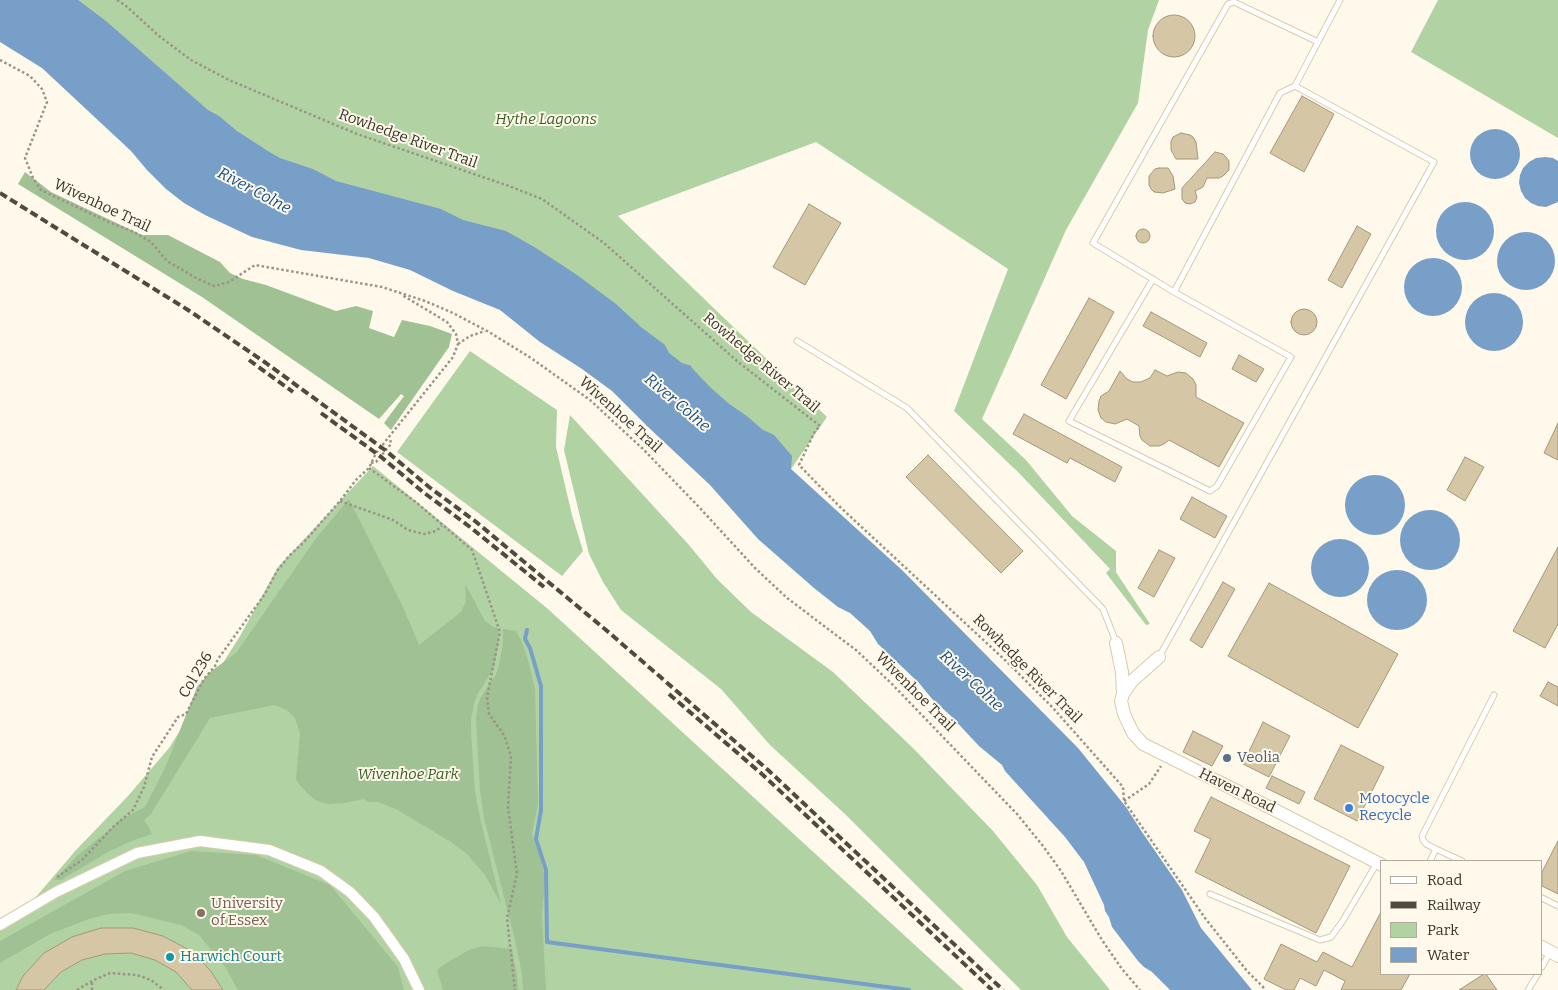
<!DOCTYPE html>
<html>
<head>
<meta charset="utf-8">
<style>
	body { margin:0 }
	#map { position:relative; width:1558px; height:990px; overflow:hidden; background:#fff9ec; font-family:Bitter,serif }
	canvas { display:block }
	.legend { position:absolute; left:1380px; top:860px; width:162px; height:115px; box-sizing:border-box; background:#fff9ec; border:1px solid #b1ab9e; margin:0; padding:6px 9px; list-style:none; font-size:15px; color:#3b3629 }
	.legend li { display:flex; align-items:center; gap:10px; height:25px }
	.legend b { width:25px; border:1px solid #b1ab9e }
</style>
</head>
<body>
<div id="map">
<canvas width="1558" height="990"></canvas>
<ul class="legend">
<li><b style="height:6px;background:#fff"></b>Road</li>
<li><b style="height:6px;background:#4f4a3d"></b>Railway</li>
<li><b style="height:14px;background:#b1d3a4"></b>Park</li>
<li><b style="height:14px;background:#789fc8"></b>Water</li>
</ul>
</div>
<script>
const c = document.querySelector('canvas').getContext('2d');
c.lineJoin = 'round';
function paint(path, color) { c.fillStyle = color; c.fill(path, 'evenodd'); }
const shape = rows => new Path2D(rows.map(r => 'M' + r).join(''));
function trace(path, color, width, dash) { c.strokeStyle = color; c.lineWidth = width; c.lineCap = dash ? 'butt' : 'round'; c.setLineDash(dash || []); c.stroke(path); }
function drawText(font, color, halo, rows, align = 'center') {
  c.font = font + ' Bitter,serif'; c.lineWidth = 4; c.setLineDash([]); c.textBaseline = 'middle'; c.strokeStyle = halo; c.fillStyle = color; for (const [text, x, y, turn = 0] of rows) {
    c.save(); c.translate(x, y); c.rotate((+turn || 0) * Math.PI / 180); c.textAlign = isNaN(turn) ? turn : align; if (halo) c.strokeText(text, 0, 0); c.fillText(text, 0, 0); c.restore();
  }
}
const green = shape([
	[52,0,1159,0,1148,30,1138,103,1066,230,982,419,1026,460,1072,516,1116,551,1116,572,1150,624,1146,625,1106,573,1110,569,1019,473,954,411,1008,269,816,142,618,216,827,417,791,469,355,215],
	[1438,0,1558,0,1558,138,1411,52],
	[470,351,557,410,556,447,572,515,583,551,562,576,397,452],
	[570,415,689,545,717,579,751,612,833,672,912,747,993,831,1037,885,1067,937,1110,990,1021,990,846,815,770,745,721,689,621,610,603,582,589,554,564,450],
	[373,466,548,609,964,990,0,990,0,926,24,911,76,850,128,796,169,748,240,636,278,567]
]);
const forest = shape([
	[25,172,51,192,142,235,168,235,220,262,230,273,243,279,266,285,336,311,356,306,373,311,369,328,394,337,402,320,430,326,452,334,449,347,391,430,384,423,404,396,401,394,379,419,202,297,18,184],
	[349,499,403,607,419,645,461,612,466,601,465,584,485,621,493,627,498,628,499,641,494,668,477,695,474,703,471,720,471,732,475,791,480,818,501,904,485,875,467,854,451,842,396,809,378,802,369,802,364,799,344,803,328,804,317,801,309,795,299,784,296,779,300,733,295,718,287,710,274,705,210,718,151,814,144,820,149,827,152,834,134,840,110,851,61,880,54,880,78,855,113,827,118,821,145,807,165,768,197,687,210,672,236,653,317,537],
	[503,629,516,631,522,642,528,660,535,689,538,804,532,834,541,860,545,879,542,916,546,990,523,990,522,974,514,936,484,818,480,791,476,720,478,704,481,697,496,674,498,669,503,643],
	[191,851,256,855,330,885,398,967,404,990,238,990,226,968,199,935,181,925,131,913,109,914,89,919,50,934,0,963,0,941,125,871],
	[482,946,512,949,517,975,518,990,443,990,437,970,448,962,469,950]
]);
const water = shape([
	[0,0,78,0,106,21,208,110,219,116,237,131,271,153,280,158,313,169,336,181,441,209,463,220,506,231,536,248,577,275,616,304,641,327,665,345,669,353,682,363,692,366,691,367,710,387,728,403,748,417,763,430,774,435,792,456,791,469,903,571,1078,748,1126,807,1142,832,1182,890,1201,928,1252,990,1170,990,1152,972,1144,967,1138,961,1112,927,1109,917,1105,911,1104,905,1084,862,1065,837,1005,771,1002,765,979,746,950,715,933,700,919,683,878,644,870,631,850,613,838,607,814,588,758,539,710,485,647,426,612,391,582,369,540,342,500,310,453,291,410,270,369,258,301,250,252,237,205,215,184,203,166,189,147,170,131,151,42,68,0,42],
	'1470 154a25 25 0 1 1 50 0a25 25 0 1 1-50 0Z',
	[1545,157,1553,158,1558,161,1558,202,1546,207,1538,206,1531,203,1525,198,1521,191,1519,183,1520,175,1523,168,1529,162,1536,158],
	'1436 231a29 29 0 1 1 58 0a29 29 0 1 1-58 0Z',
	'1497 261a29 29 0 1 1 58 0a29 29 0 1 1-58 0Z',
	'1404 287a29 29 0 1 1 58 0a29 29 0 1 1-58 0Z',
	'1465 322a29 29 0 1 1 58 0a29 29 0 1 1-58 0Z',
	'1345 505a30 30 0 1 1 60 0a30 30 0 1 1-60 0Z',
	'1400 540a30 30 0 1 1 60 0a30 30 0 1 1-60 0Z',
	'1311 568a29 29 0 1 1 58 0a29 29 0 1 1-58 0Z',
	'1367 600a30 30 0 1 1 60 0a30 30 0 1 1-60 0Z'
]);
const stream = shape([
	[527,630,525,639,530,648,541,686,541,810,536,839,546,870,547,942,909,990]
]);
const building = shape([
	'1153 36a21 21 0 1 1 42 0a21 21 0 1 1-42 0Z',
	[1302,96,1334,114,1304,172,1270,153,1302,96],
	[1181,133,1190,135,1193,137,1196,142,1198,159,1176,159,1171,150,1171,141,1173,137,1181,133],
	[1215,152,1223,154,1226,157,1229,161,1229,170,1223,176,1219,178,1207,178,1203,187,1195,191,1197,197,1195,202,1190,204,1185,203,1182,199,1182,188,1215,152],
	[1159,168,1168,168,1173,176,1175,189,1163,193,1154,192,1151,189,1149,185,1149,176,1155,169,1159,168],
	[809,204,841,223,805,285,773,267,809,204],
	[1357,226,1371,234,1342,288,1328,280,1357,226],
	'1136 236a7 7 0 1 1 14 0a7 7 0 1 1-14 0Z',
	[1089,298,1114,312,1066,399,1041,385,1089,298],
	'1291 322a13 13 0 1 1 26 0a13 13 0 1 1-26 0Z',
	[1151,312,1207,343,1200,357,1143,326,1151,312],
	[1239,355,1264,369,1256,382,1232,369,1239,355],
	[1155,370,1167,376,1178,372,1186,373,1193,379,1196,385,1196,397,1244,423,1219,467,1169,440,1164,444,1159,446,1150,446,1142,440,1140,436,1139,426,1127,419,1115,424,1106,422,1101,418,1098,410,1099,401,1101,396,1109,391,1120,371,1127,379,1133,382,1141,382,1150,378,1155,370],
	[1024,414,1122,467,1115,482,1070,458,1067,463,1013,434,1024,414],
	[1558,423,1558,460,1544,453,1558,423],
	[928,455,1023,551,1001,573,906,477,928,455],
	[1465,457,1484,467,1465,501,1447,490,1465,457],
	[1192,497,1227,516,1215,538,1180,519,1192,497],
	[1558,547,1558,624,1545,648,1513,631,1558,547],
	[1159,550,1175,558,1154,597,1138,588,1159,550],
	[1223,582,1235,589,1202,648,1190,640,1223,582],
	[1269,583,1398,654,1358,728,1228,656,1269,583],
	[1548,682,1558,687,1558,706,1540,696,1548,682],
	[1263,722,1290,736,1269,777,1243,764,1263,722],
	[1193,731,1223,746,1212,766,1183,752,1193,731],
	[1341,745,1384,767,1357,821,1314,799,1341,745],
	[1272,776,1305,792,1299,804,1266,788,1272,776],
	[1211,797,1350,866,1316,933,1195,872,1211,839,1194,831,1211,797],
	[1558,841,1558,894,1542,886,1542,872,1558,841],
	[1382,910,1382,974,1410,974,1401,990,1341,990,1345,981,1324,970,1316,986,1300,978,1294,990,1286,990,1264,979,1281,944,1317,962,1323,952,1352,967,1382,910],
	[101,928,133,928,163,936,191,951,210,970,223,990,192,990,176,972,155,960,131,953,105,954,82,960,61,972,44,990,16,990,23,976,44,953,72,937,101,928],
	[1484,974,1486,974,1497,990,1459,990,1484,974]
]);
const path = shape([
	[117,0,125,5,159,36,191,60,229,80,357,134,509,186,542,199,604,243,737,361,820,426,815,431,799,465,839,506,1006,661,1053,708,1123,787,1124,801,1205,918,1247,971,1266,990],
	[0,60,30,76,42,89,47,102,25,158,33,178,41,190,106,221,134,232,151,242,167,261,196,278,214,286,229,282,255,265,382,287,425,301,453,313,489,332,531,358,590,400,643,449,698,506,755,568,787,598,856,650,891,683,1017,814,1043,846,1061,871,1102,940,1122,969,1140,990],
	[458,344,470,336,485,331],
	[371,463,376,462,391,444,390,438],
	[369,468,417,503,472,550,500,632,487,697,489,714,504,735,511,756,508,807,517,874,507,918,515,990],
	[340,501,393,520,408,530,424,534,436,531,442,526],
	[1124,801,1149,784,1161,766],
	[57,877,82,860,113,827,133,810,144,787,152,757,178,717,186,714,204,679,215,666,218,659,265,594,277,571,289,556,304,542,340,501,356,480,369,468,376,453,453,357,458,344,456,334,447,322,402,295],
	[77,990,92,981,110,973,137,975,151,980,164,990],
	[92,990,92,982]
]);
const service = shape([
	[1295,86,1280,93,1174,292,1093,243,1228,4,1234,2,1318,42],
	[1153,279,1069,421,1210,491,1217,486,1291,357,1174,292],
	[797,341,907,408,1103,609,1116,642],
	[1159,657,1434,162,1295,86,1340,0],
	[1436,849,1462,861],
	[1430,861,1436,849,1426,844,1423,840,1422,836,1494,695],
	[1210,894,1320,940,1331,937,1342,922,1377,863],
	[1542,898,1558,906],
	[1542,967,1550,952],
	[1528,990,1538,974]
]);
const minor = shape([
	[0,925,56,892,137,853,200,841,269,850,321,871,350,892,374,917,404,959,419,990]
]);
const tertiary = shape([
	[1116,643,1122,672,1123,694],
	[1159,657,1132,681,1123,694,1121,701,1124,714,1133,733,1143,744,1271,808,1382,865],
	[1542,947,1558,956]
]);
const rail = shape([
	[0,193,188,310,266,363,385,450,429,487,475,521,606,630,768,770,1003,990],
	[249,360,293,392],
	[321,413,380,456,423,492,470,527,544,587],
	[669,694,763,775,992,990]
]);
const markers = [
	[1227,758,5,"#5c6f8a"],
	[1349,808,5,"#3f7fe0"],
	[201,913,5,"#8d6e63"],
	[170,957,5,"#0f9aa8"]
];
const parkNames = [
	["Hythe Lagoons",546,120],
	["Wivenhoe Park",408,775]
];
const streetNames = [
	["Rowhedge River Trail",408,139,20],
	["Wivenhoe Trail",102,206,25],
	["Rowhedge River Trail",761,363,40],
	["Wivenhoe Trail",620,415,42],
	["Rowhedge River Trail",1027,669,45],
	["Col 236",196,675,-59],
	["Wivenhoe Trail",915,692,45],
	["Haven Road",1237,791,26]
];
const serviceNames = [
	["Veolia",1237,758]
];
const shopNames = [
	["Motocycle",1359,799],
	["Recycle",1359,816]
];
const educationNames = [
	["University",211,904],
	["of Essex",211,921]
];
const cultureNames = [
	["Harwich Court",180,957]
];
const waterNames = [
	["River Colne",254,191,28],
	["River Colne",677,403,40],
	["River Colne",971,681,43]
];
paint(green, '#b1d3a4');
paint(forest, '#a0c193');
paint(water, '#789fc8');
trace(stream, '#789fc8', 4);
paint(building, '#d5c6a6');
trace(building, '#a59778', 1);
trace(service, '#dacbaa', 7);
trace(minor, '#dacbaa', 12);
trace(tertiary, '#dacbaa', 14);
trace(path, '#999487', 2.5, [2.5, 2.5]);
trace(service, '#fff', 5);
trace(minor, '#fff', 10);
trace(tertiary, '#fff', 12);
trace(rail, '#4f4a3d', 4, [8, 4]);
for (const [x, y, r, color] of markers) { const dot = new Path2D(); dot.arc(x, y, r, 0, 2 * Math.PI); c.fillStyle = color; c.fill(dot); trace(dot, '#fff9ec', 2); }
drawText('italic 15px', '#366122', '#fff9ec', parkNames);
drawText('15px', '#3b3629', '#fff9ec', streetNames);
drawText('15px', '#4e5e75', '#fff9ec', serviceNames, 'left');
drawText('15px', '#366cbe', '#fff9ec', shopNames, 'left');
drawText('15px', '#785e54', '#fff9ec', educationNames, 'left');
drawText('15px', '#0d838f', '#fff9ec', cultureNames, 'left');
drawText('italic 16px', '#164f83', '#fff9ec', waterNames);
</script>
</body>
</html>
